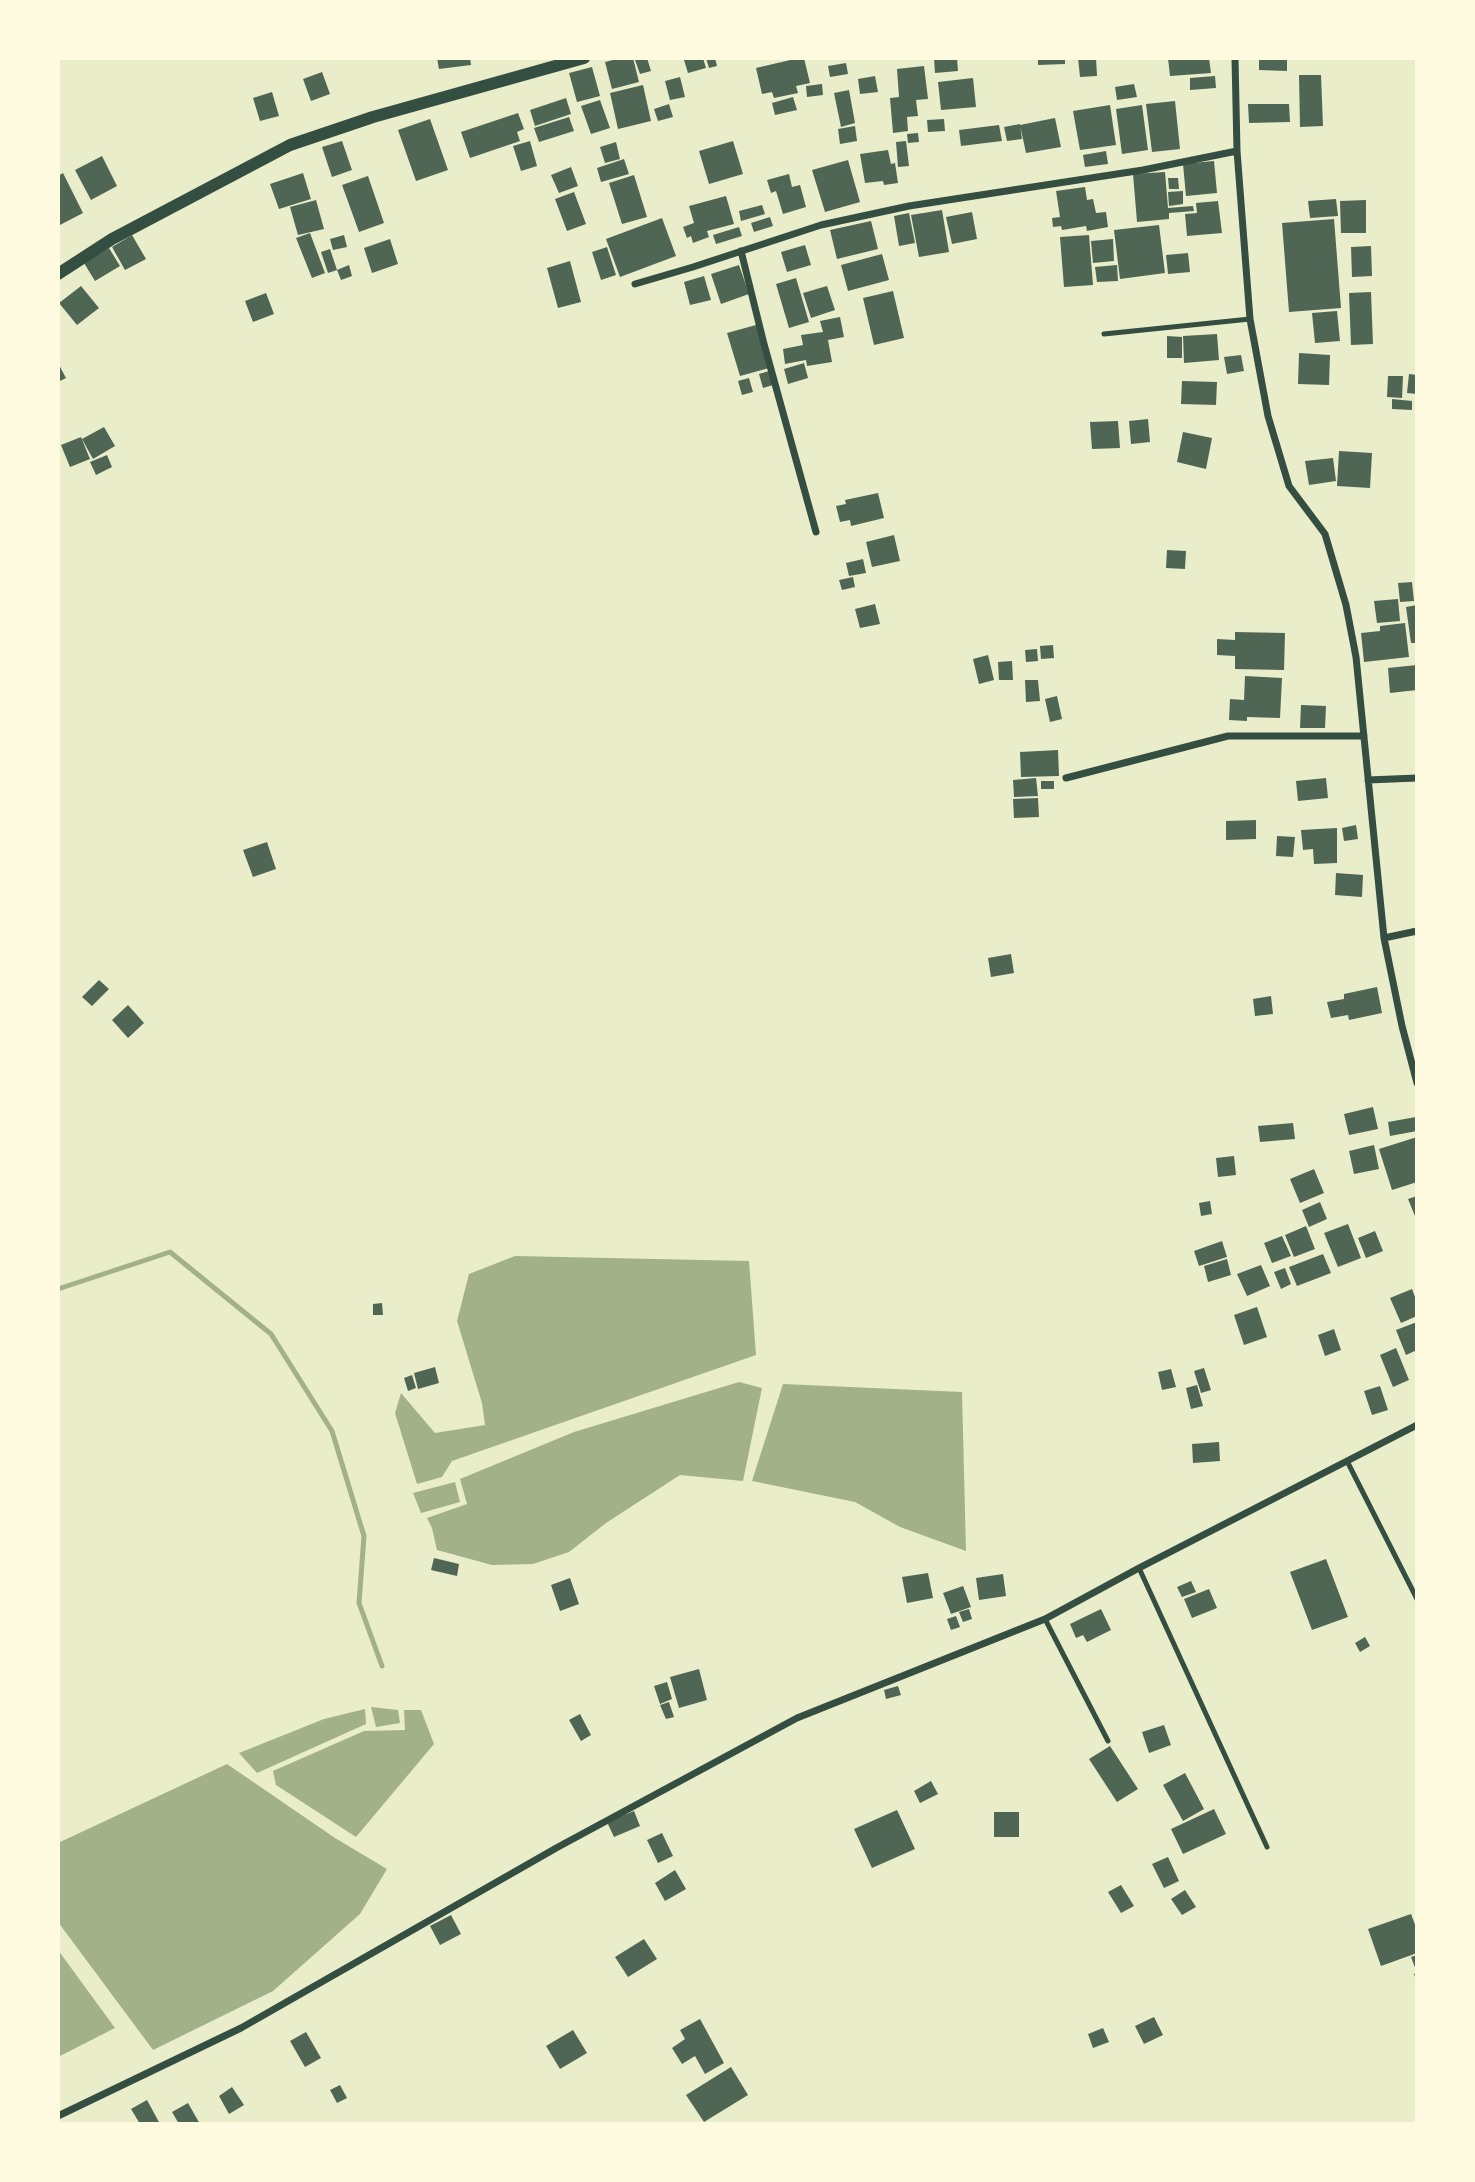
<!DOCTYPE html>
<html>
<head>
<meta charset="utf-8">
<style>
	body { margin:0 }
	#map { position:relative; width:1475px; height:2182px; overflow:hidden; background:#e9edc9; font-family:Rubik,sans-serif }
	canvas { display:block }
	.frame { position:absolute; inset:0; border:60px solid #fefae0; pointer-events:none }
</style>
</head>
<body>
<div id="map">
<canvas width="1475" height="2182"></canvas>
<div class="frame"></div>
</div>
<script>
const c = document.querySelector('canvas').getContext('2d');
c.lineJoin = 'round';
function paint(path, color) { c.fillStyle = color; c.fill(path, 'evenodd'); }
const shape = rows => new Path2D(rows.map(r => 'M' + r).join(''));
function trace(path, color, width, dash) { c.strokeStyle = color; c.lineWidth = width; c.lineCap = dash ? 'butt' : 'round'; c.setLineDash(dash || []); c.stroke(path); }
const water = shape([
	[515,1256,749,1261,756,1355,452,1461,442,1477,417,1484,395,1413,401,1393,435,1433,485,1425,482,1403,457,1321,469,1274],
	[739,1382,762,1388,743,1481,680,1475,606,1523,569,1552,533,1564,492,1565,437,1550,432,1528,427,1518,467,1504,460,1479,574,1432],
	[783,1384,962,1392,966,1551,900,1527,855,1502,752,1481],
	[455,1482,460,1502,421,1513,413,1493],
	[371,1707,398,1710,400,1723,376,1727],
	[365,1709,366,1724,257,1773,239,1753,324,1719],
	[404,1710,421,1710,434,1744,356,1837,276,1785,273,1771,364,1731,405,1730],
	[227,1764,335,1838,387,1869,360,1914,273,1991,153,2050,58,1922,58,1843],
	[58,1950,115,2028,58,2057]
]);
const stream = shape([
	[58,1289,170,1252,271,1334,332,1431,364,1536,359,1603,382,1666]
]);
const building = shape([
	[437,58,470,58,471,65,439,69],
	[621,58,633,58,639,82,612,89,605,62],
	[647,58,651,71,640,74,635,60],
	[690,58,703,58,706,68,688,73,684,60],
	[706,58,715,58,717,66,709,68],
	[799,58,804,58,810,83,796,86,798,93,774,98,772,92,762,94,756,68],
	[934,58,957,58,958,71,935,73],
	[1038,58,1065,58,1065,64,1038,65],
	[1078,58,1096,58,1097,76,1080,77],
	[1168,58,1209,58,1211,73,1170,76],
	[1259,58,1287,58,1287,71,1259,70],
	[846,63,848,74,830,77,828,66],
	[924,66,928,99,916,100,918,116,907,117,908,131,893,133,890,98,899,97,897,69],
	[592,67,600,96,577,102,569,73],
	[322,72,330,94,311,101,303,79],
	[1299,75,1321,75,1323,126,1300,127],
	[875,76,878,92,860,94,858,79],
	[1215,76,1216,88,1190,90,1190,78],
	[680,77,685,97,670,100,665,81],
	[973,78,976,107,941,110,938,82],
	[822,84,823,95,807,97,806,86],
	[1134,84,1137,97,1117,100,1115,87],
	[643,85,651,121,618,129,610,93],
	[849,90,855,123,841,127,834,93],
	[272,92,279,116,260,121,253,98],
	[793,97,797,110,775,115,772,103],
	[566,98,571,114,535,126,530,110],
	[600,100,610,128,591,134,581,106],
	[1175,101,1180,149,1152,152,1146,104],
	[669,104,673,117,658,121,654,109],
	[1248,104,1289,104,1290,122,1249,123],
	[1110,105,1116,145,1080,150,1073,111],
	[1142,105,1148,150,1122,154,1116,109],
	[518,113,524,129,517,132,520,141,470,158,461,132],
	[569,117,574,131,539,142,534,128],
	[1055,118,1061,147,1026,153,1020,125],
	[430,119,448,170,416,181,398,130],
	[944,119,945,131,928,132,927,120],
	[1020,124,1022,139,1007,141,1004,127],
	[999,125,1002,141,961,146,959,130],
	[855,126,857,141,840,144,838,129],
	[918,133,919,142,908,143,907,134],
	[342,141,352,170,332,177,322,147],
	[530,141,537,166,521,171,513,146],
	[733,141,743,174,709,184,699,151],
	[906,141,909,166,898,167,896,142],
	[616,142,620,159,605,163,600,147],
	[888,150,891,164,895,163,898,183,884,185,883,181,865,183,860,154],
	[1106,151,1108,164,1085,167,1083,155],
	[102,156,117,186,91,200,75,170],
	[624,159,629,174,601,182,597,168],
	[848,160,860,202,825,212,812,170],
	[1214,161,1217,193,1186,196,1183,164],
	[571,167,578,186,559,193,551,175],
	[1165,172,1168,208,1193,206,1194,211,1169,213,1169,219,1137,222,1133,174],
	[63,173,83,213,58,226,58,176],
	[303,173,311,199,279,209,270,184],
	[789,174,792,187,800,185,806,207,783,214,776,191,771,193,767,180],
	[634,175,647,217,622,224,609,183],
	[368,176,384,223,359,232,342,185],
	[1168,178,1178,178,1179,189,1169,189],
	[1085,187,1087,200,1093,199,1096,213,1106,212,1108,227,1087,231,1086,226,1062,230,1061,226,1053,227,1052,218,1060,217,1056,191],
	[1183,191,1183,204,1169,206,1168,192],
	[574,192,586,224,567,231,555,199],
	[726,196,734,224,707,231,709,237,693,243,691,236,687,238,683,227,694,223,689,206],
	[1336,199,1338,216,1310,218,1308,201],
	[316,200,324,229,298,235,290,207],
	[1366,200,1366,233,1341,233,1340,201],
	[1218,201,1222,233,1187,236,1185,214,1197,213,1196,203],
	[762,205,765,214,741,221,739,211],
	[942,210,949,252,919,257,911,215],
	[972,212,977,239,952,244,946,217],
	[909,213,915,243,899,246,894,216],
	[770,217,773,226,754,232,751,223],
	[662,218,676,256,620,277,606,239],
	[1334,219,1341,308,1289,312,1282,223],
	[871,221,878,249,837,259,830,230],
	[1159,225,1165,273,1120,279,1114,230],
	[739,227,742,236,716,244,713,235],
	[310,233,325,273,312,278,296,238],
	[132,235,146,259,125,270,112,247],
	[344,235,347,247,333,250,330,239],
	[1089,235,1093,285,1064,287,1060,237],
	[390,239,398,264,372,273,364,248],
	[1113,239,1114,261,1093,263,1091,241],
	[805,245,811,265,787,272,781,252],
	[1371,246,1372,276,1352,277,1351,247],
	[607,247,616,275,601,280,592,252],
	[109,248,120,266,95,281,84,263],
	[330,249,337,270,328,273,321,252],
	[1188,253,1190,272,1168,274,1166,255],
	[882,254,889,280,848,291,841,265],
	[570,261,581,302,558,308,547,268],
	[349,265,352,276,341,280,337,270],
	[739,265,749,294,721,304,711,274],
	[1117,265,1118,281,1097,282,1095,267],
	[704,276,711,300,690,305,684,282],
	[796,278,809,322,789,328,776,284],
	[81,286,99,308,77,325,59,303],
	[827,286,835,310,811,318,803,293],
	[893,291,904,338,874,345,863,298],
	[1371,292,1373,344,1351,345,1349,293],
	[266,293,274,314,253,322,245,301],
	[1337,311,1340,341,1315,343,1312,313],
	[840,317,844,337,828,340,832,362,807,366,806,360,785,364,783,349,803,345,801,335,823,332,820,321],
	[756,325,769,368,740,376,727,333],
	[1217,334,1219,360,1184,363,1183,336],
	[1167,336,1182,337,1182,358,1167,358],
	[1299,353,1330,355,1329,385,1298,384],
	[1241,355,1244,371,1227,374,1224,357],
	[58,363,66,378,58,382],
	[804,363,808,378,788,384,784,369],
	[769,371,773,385,763,388,759,374],
	[1409,374,1417,375,1417,394,1407,393],
	[1388,376,1403,376,1402,398,1387,397],
	[749,378,753,392,742,395,738,381],
	[1182,381,1217,382,1216,405,1181,404],
	[1392,399,1412,401,1412,410,1392,409],
	[1148,419,1150,442,1131,444,1129,421],
	[1118,421,1120,448,1092,449,1090,422],
	[104,427,115,446,93,459,82,439],
	[1183,432,1212,438,1206,469,1177,462],
	[81,437,90,459,70,467,61,445],
	[1339,451,1372,453,1370,488,1337,486],
	[107,455,112,467,96,475,90,462],
	[1333,458,1336,481,1309,485,1305,461],
	[878,493,884,518,851,526,850,520,840,522,836,506,846,504,845,500],
	[894,535,900,561,872,567,866,542],
	[1167,550,1186,551,1185,569,1166,568],
	[863,559,866,573,849,576,846,563],
	[853,577,855,587,842,590,839,580],
	[1412,582,1414,601,1400,602,1398,583],
	[1398,599,1400,621,1377,623,1374,601],
	[875,604,880,624,860,628,855,609],
	[1417,605,1417,643,1411,643,1406,607],
	[1405,623,1409,657,1364,662,1361,633,1380,631,1380,626],
	[1235,632,1285,633,1284,670,1235,669,1235,656,1217,655,1217,639,1235,640],
	[1053,645,1054,658,1041,659,1040,646],
	[1037,649,1038,661,1026,662,1025,650],
	[988,655,994,680,979,684,973,659],
	[1012,661,1013,680,999,680,998,662],
	[1417,665,1417,690,1390,693,1388,668],
	[1245,676,1282,678,1280,718,1247,717,1247,721,1229,720,1230,699,1244,700],
	[1025,680,1038,680,1040,701,1026,702],
	[1057,696,1062,719,1050,722,1045,699],
	[1301,705,1326,706,1325,728,1300,728],
	[1058,750,1059,776,1021,777,1020,752],
	[1036,778,1038,796,1014,797,1013,780],
	[1326,778,1328,798,1298,801,1296,781],
	[1041,781,1054,781,1054,789,1041,789],
	[1038,798,1039,817,1014,818,1013,799],
	[1256,820,1256,839,1226,840,1226,821],
	[1356,825,1358,839,1344,841,1342,828],
	[1337,828,1337,863,1314,864,1313,849,1303,850,1301,830],
	[1277,836,1295,837,1293,857,1276,856],
	[267,842,276,869,253,877,243,850],
	[1336,873,1363,875,1362,897,1335,895],
	[1011,954,1014,973,991,977,988,958],
	[99,980,109,989,92,1006,82,997],
	[1377,987,1382,1013,1349,1020,1348,1015,1331,1018,1327,1002,1344,999,1344,994],
	[1271,996,1273,1014,1255,1016,1253,999],
	[128,1005,144,1023,128,1038,112,1020],
	[1373,1107,1378,1129,1349,1135,1344,1114],
	[1416,1117,1417,1131,1390,1136,1388,1122],
	[1293,1123,1295,1139,1260,1142,1258,1126],
	[1417,1137,1417,1182,1392,1190,1379,1149],
	[1374,1145,1379,1169,1354,1174,1349,1151],
	[1234,1156,1236,1175,1218,1177,1216,1158],
	[1314,1169,1324,1193,1300,1203,1290,1179],
	[1417,1196,1417,1221,1408,1199],
	[1210,1201,1212,1214,1201,1216,1199,1203],
	[1320,1202,1327,1219,1309,1227,1302,1210],
	[1348,1224,1361,1258,1338,1267,1324,1233],
	[1306,1226,1315,1249,1294,1257,1285,1235],
	[1375,1231,1383,1251,1366,1258,1358,1238],
	[1282,1236,1291,1256,1272,1263,1264,1243],
	[1222,1241,1227,1257,1199,1266,1194,1251],
	[1323,1254,1331,1273,1297,1286,1289,1267],
	[1227,1259,1231,1275,1208,1282,1204,1266],
	[1261,1265,1270,1286,1247,1296,1237,1274],
	[1285,1268,1291,1284,1281,1289,1274,1272],
	[1412,1289,1417,1302,1417,1316,1401,1323,1390,1298],
	[382,1303,383,1315,373,1315,373,1304],
	[1257,1307,1267,1337,1244,1345,1234,1315],
	[1417,1322,1417,1350,1406,1355,1396,1330],
	[1334,1329,1341,1350,1325,1356,1318,1335],
	[1396,1348,1409,1380,1393,1387,1380,1355],
	[435,1367,439,1383,418,1389,414,1373],
	[1204,1368,1211,1390,1201,1393,1194,1371],
	[1171,1369,1176,1387,1162,1390,1158,1372],
	[412,1375,416,1388,408,1391,404,1378],
	[1197,1385,1203,1406,1191,1409,1186,1388],
	[1380,1386,1388,1410,1372,1415,1364,1391],
	[1219,1442,1220,1461,1193,1463,1192,1444],
	[434,1558,459,1564,457,1576,431,1570],
	[1326,1559,1348,1617,1312,1630,1290,1572],
	[928,1573,933,1598,907,1603,902,1577],
	[1003,1574,1006,1596,979,1600,976,1578],
	[570,1578,579,1604,560,1611,551,1585],
	[1191,1581,1196,1592,1182,1597,1177,1587],
	[963,1586,971,1607,951,1614,943,1593],
	[1209,1589,1217,1608,1192,1618,1184,1599],
	[969,1609,972,1619,963,1622,959,1612],
	[1101,1609,1111,1630,1087,1642,1083,1635,1076,1638,1070,1624],
	[956,1616,960,1627,951,1630,947,1619],
	[1365,1637,1370,1646,1360,1652,1355,1643],
	[699,1669,707,1700,679,1708,670,1677],
	[667,1682,672,1699,660,1704,654,1686],
	[898,1686,901,1695,886,1699,884,1690],
	[669,1702,674,1717,666,1719,660,1705],
	[580,1714,591,1735,581,1741,569,1720],
	[1164,1725,1171,1745,1149,1753,1142,1732],
	[1110,1746,1138,1789,1117,1802,1089,1759],
	[1185,1773,1204,1809,1183,1821,1163,1785],
	[931,1781,938,1794,920,1803,914,1791],
	[1214,1809,1226,1834,1183,1854,1171,1829],
	[897,1810,915,1849,872,1868,854,1829],
	[634,1811,640,1826,614,1837,607,1822],
	[994,1812,1019,1812,1019,1837,994,1837],
	[662,1833,673,1856,658,1863,647,1840],
	[1168,1857,1179,1881,1164,1888,1152,1864],
	[675,1870,686,1889,665,1901,655,1883],
	[1121,1885,1134,1906,1121,1913,1108,1892],
	[1185,1890,1196,1907,1182,1915,1171,1899],
	[1411,1914,1417,1930,1417,1953,1381,1966,1368,1929],
	[451,1915,461,1934,440,1945,430,1926],
	[644,1939,657,1959,628,1977,615,1957],
	[1417,1955,1417,1983,1414,1974,1417,1973,1411,1957],
	[1154,2017,1163,2035,1144,2044,1135,2026],
	[700,2019,724,2063,705,2074,695,2056,682,2064,672,2048,685,2039,680,2030],
	[1103,2028,1109,2042,1093,2048,1088,2034],
	[573,2030,587,2053,560,2069,546,2046],
	[306,2032,321,2058,305,2067,290,2041],
	[731,2067,748,2095,704,2122,686,2095],
	[340,2085,347,2098,337,2103,330,2090],
	[232,2087,244,2105,229,2114,219,2096],
	[147,2100,160,2124,140,2124,131,2109],
	[188,2103,200,2124,179,2124,172,2112]
]);
const service = shape([
	[1104,334,1250,319],
	[1347,1461,1417,1599],
	[1139,1568,1267,1847],
	[1045,1619,1108,1741]
]);
const minor = shape([
	[1235,58,1237,151,1250,319,1268,416,1289,486,1325,534,1346,605,1356,657,1384,938,1402,1026,1417,1083],
	[741,251,764,344,816,532],
	[635,284,693,267,821,225,909,206,1143,170,1237,151],
	[1066,778,1228,736,1364,736],
	[1368,780,1417,778],
	[1384,938,1417,931],
	[58,2116,241,2028,558,1847,797,1718,1045,1619,1139,1568,1417,1425]
]);
const tertiary = shape([
	[58,274,112,239,290,145,373,117,584,58]
]);
paint(water, '#a3b18a');
trace(stream, '#a3b18a', 5);
paint(building, '#4f6655');
trace(service, '#344e41', 5);
trace(minor, '#344e41', 7);
trace(tertiary, '#344e41', 12);
</script>
</body>
</html>
